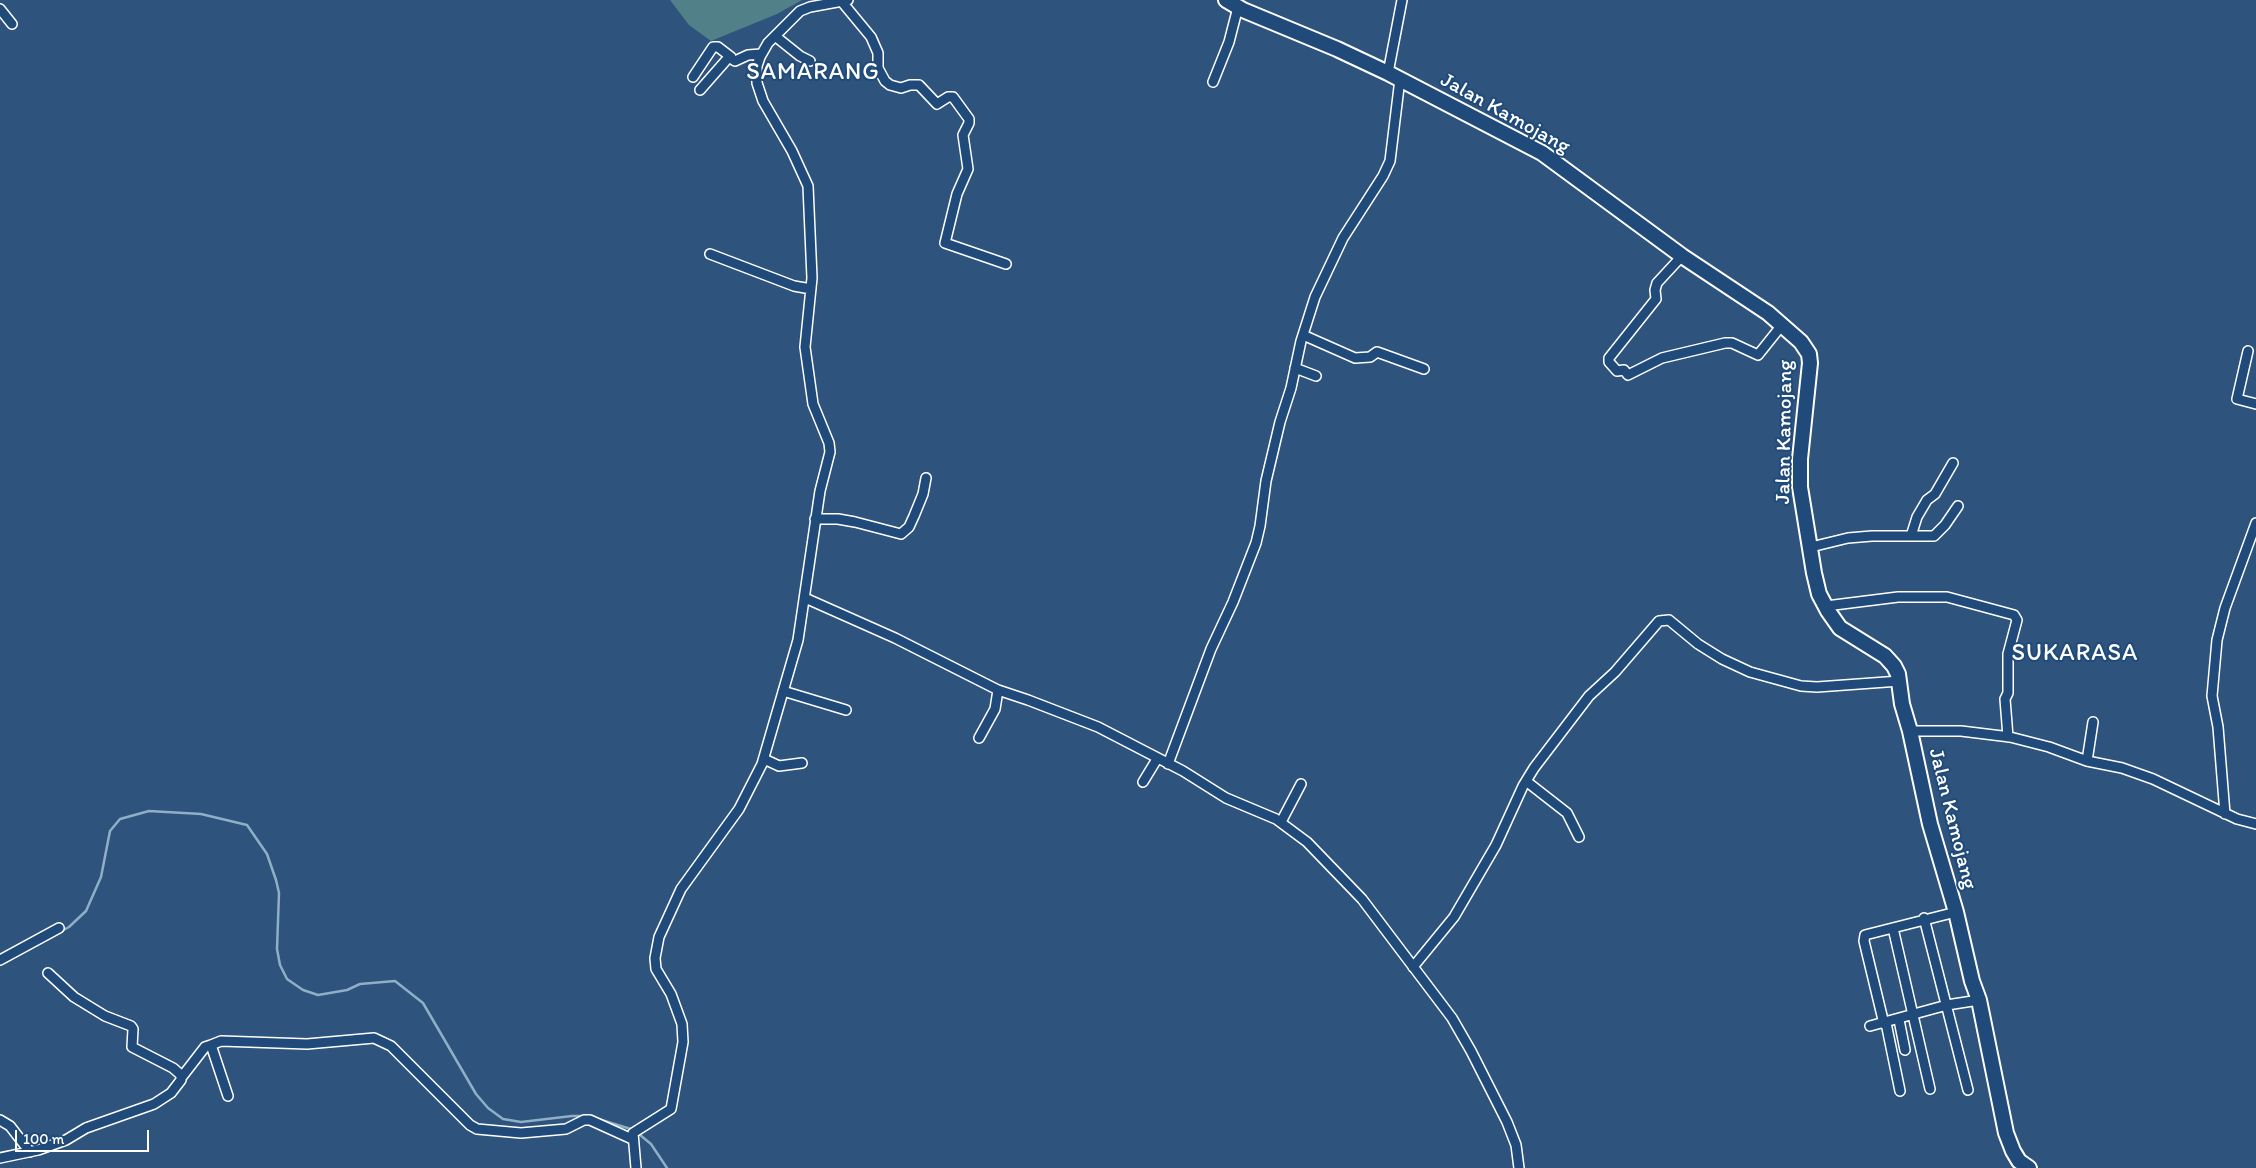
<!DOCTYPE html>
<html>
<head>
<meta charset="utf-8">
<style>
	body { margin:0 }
	#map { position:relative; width:2256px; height:1168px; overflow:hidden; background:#2e537d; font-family:Itim,sans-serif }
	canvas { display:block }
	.scale { position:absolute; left:15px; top:1130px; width:134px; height:22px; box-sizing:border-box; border:2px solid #fff; border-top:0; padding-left:6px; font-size:15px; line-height:18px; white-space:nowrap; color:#fff; -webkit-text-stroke:4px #1f4a7a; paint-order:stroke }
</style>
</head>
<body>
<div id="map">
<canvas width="2256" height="1168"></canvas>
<div class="scale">100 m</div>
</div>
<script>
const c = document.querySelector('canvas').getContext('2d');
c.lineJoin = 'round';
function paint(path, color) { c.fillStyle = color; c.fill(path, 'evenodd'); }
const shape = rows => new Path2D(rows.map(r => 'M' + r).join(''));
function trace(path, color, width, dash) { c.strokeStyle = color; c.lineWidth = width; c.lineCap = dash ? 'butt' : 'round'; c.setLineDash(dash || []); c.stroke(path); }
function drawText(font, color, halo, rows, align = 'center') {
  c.font = font + ' Itim,sans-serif'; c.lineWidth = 4; c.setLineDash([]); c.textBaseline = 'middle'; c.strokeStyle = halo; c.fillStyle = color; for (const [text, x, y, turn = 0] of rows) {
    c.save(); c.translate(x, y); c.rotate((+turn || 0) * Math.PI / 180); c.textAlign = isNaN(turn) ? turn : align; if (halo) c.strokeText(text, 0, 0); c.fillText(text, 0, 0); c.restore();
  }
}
const green = shape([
	[670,0,802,0,777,14,711,41,689,25]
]);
const stream = shape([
	[60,932,69,927,86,911,101,877,110,831,120,819,149,811,201,814,247,825,267,854,276,880,279,893,277,949,280,965,287,979,303,990,318,995,347,990,360,984,395,981,423,1003,476,1094,488,1108,503,1119,521,1122,572,1116,584,1116],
	[0,965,38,944],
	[595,1118,634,1130,651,1144,667,1168]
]);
const minor = shape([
	[842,2,871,37,878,53,878,68,885,81,890,85,901,88,910,85,919,85,937,104,948,97,953,97,969,119,969,123,963,135,968,169,957,194,945,243,1006,264],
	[0,9,12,24],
	[775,36,800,56,810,61],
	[1388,73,1402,0],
	[693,77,713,47,718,47,731,57],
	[1213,82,1229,42,1238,7],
	[700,90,729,57,735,61,748,55,761,54],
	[710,254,794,286,811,289],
	[1682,256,1657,283,1655,290,1656,299,1609,358,1609,362,1617,371,1624,370,1628,375,1662,358,1725,343,1732,343,1758,355,1782,325],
	[1303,335,1355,358,1370,357,1377,352,1424,369],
	[2248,351,2237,399,2256,404],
	[1295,368,1316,376],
	[815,519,838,519,855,522,901,534,909,527,914,516,923,494,926,478],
	[1911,536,1917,517,1927,500,1935,494,1953,463],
	[1811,547,1848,538,1872,536,1934,536,1945,525,1958,506],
	[805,598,895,638,998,690,1028,700,1098,727,1183,771,1226,798,1276,819,1307,842,1362,899,1452,1018,1471,1051,1507,1122,1516,1145,1519,1168],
	[1826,606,1898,597,1947,597,2014,615,2017,620,2008,654,2008,693,2005,699,2008,737],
	[783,691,846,710],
	[1910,731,1961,731,2010,737,2049,747,2087,761,2122,768,2153,779,2237,819,2256,824],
	[979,738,995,709,998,690],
	[764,759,779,766,802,763],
	[2087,761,2093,722],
	[1168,764,1211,649,1233,602,1256,543,1260,526,1266,481,1280,422,1291,388,1301,341,1315,297,1343,238,1383,176,1390,161,1400,79],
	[1526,781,1567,813,1579,837],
	[1143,782,1157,759],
	[2225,814,2218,727,2212,696,2217,640,2225,608,2256,523],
	[1281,822,1301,784],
	[1924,918,1968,1090],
	[1893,928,1930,1089],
	[0,960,59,928],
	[1413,967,1454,917,1496,845,1523,786,1534,768,1589,696,1615,672,1659,621,1669,620,1698,644,1722,659,1750,672,1801,686,1817,687,1900,681],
	[1899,1020,1905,1050],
	[1886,1023,1900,1091],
	[1884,1024,1864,941,1865,935,1956,912],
	[1870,1026,1947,1005,1979,1000],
	[211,1045,221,1041,307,1044,374,1038,391,1046,470,1125,477,1129,521,1133,566,1129,584,1120,590,1120,632,1139],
	[181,1078,205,1047,211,1045,228,1096],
	[0,1120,10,1126,30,1152],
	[0,1158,38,1150,66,1140,86,1128,154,1104,171,1093,181,1080,181,1075,173,1068,132,1047,133,1029,131,1026,105,1016,74,997,48,973],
	[636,1168,633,1133,671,1109,683,1042,682,1024,671,994,656,969,655,958,659,937,681,889,739,809,762,764,798,640,820,491,830,452,829,443,813,404,805,347,812,278,808,186,792,151,763,101,757,83,757,66,760,57,768,43,800,11,810,7,848,0]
]);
const secondary = shape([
	[1226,0,1243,10,1337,49,1388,73,1542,153,1682,256,1768,313,1801,342,1809,354,1810,363,1800,459,1800,487,1814,573,1819,594,1828,611,1840,628,1885,656,1894,666,1898,674,1902,704,1910,731,1930,824,1956,912,1972,981,1979,1000,2006,1133,2013,1151,2019,1161,2029,1168]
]);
const streetNames = [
	["Jalan Kamojang",1505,114,29],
	["Jalan Kamojang",1785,432,-89],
	["Jalan Kamojang",1952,819,76]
];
const quarterNames = [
	["SAMARANG",813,73],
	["SUKARASA",2075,654]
];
paint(green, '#528089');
trace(stream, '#8eafc6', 2.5);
trace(minor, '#fff', 12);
trace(secondary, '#fff', 18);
trace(minor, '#1f4a7a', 9);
trace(secondary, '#1f4a7a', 14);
drawText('21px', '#fff', '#1f4a7a', streetNames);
c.letterSpacing = '1px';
drawText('24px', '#fff', '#1f4a7a', quarterNames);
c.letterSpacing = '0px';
</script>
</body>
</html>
